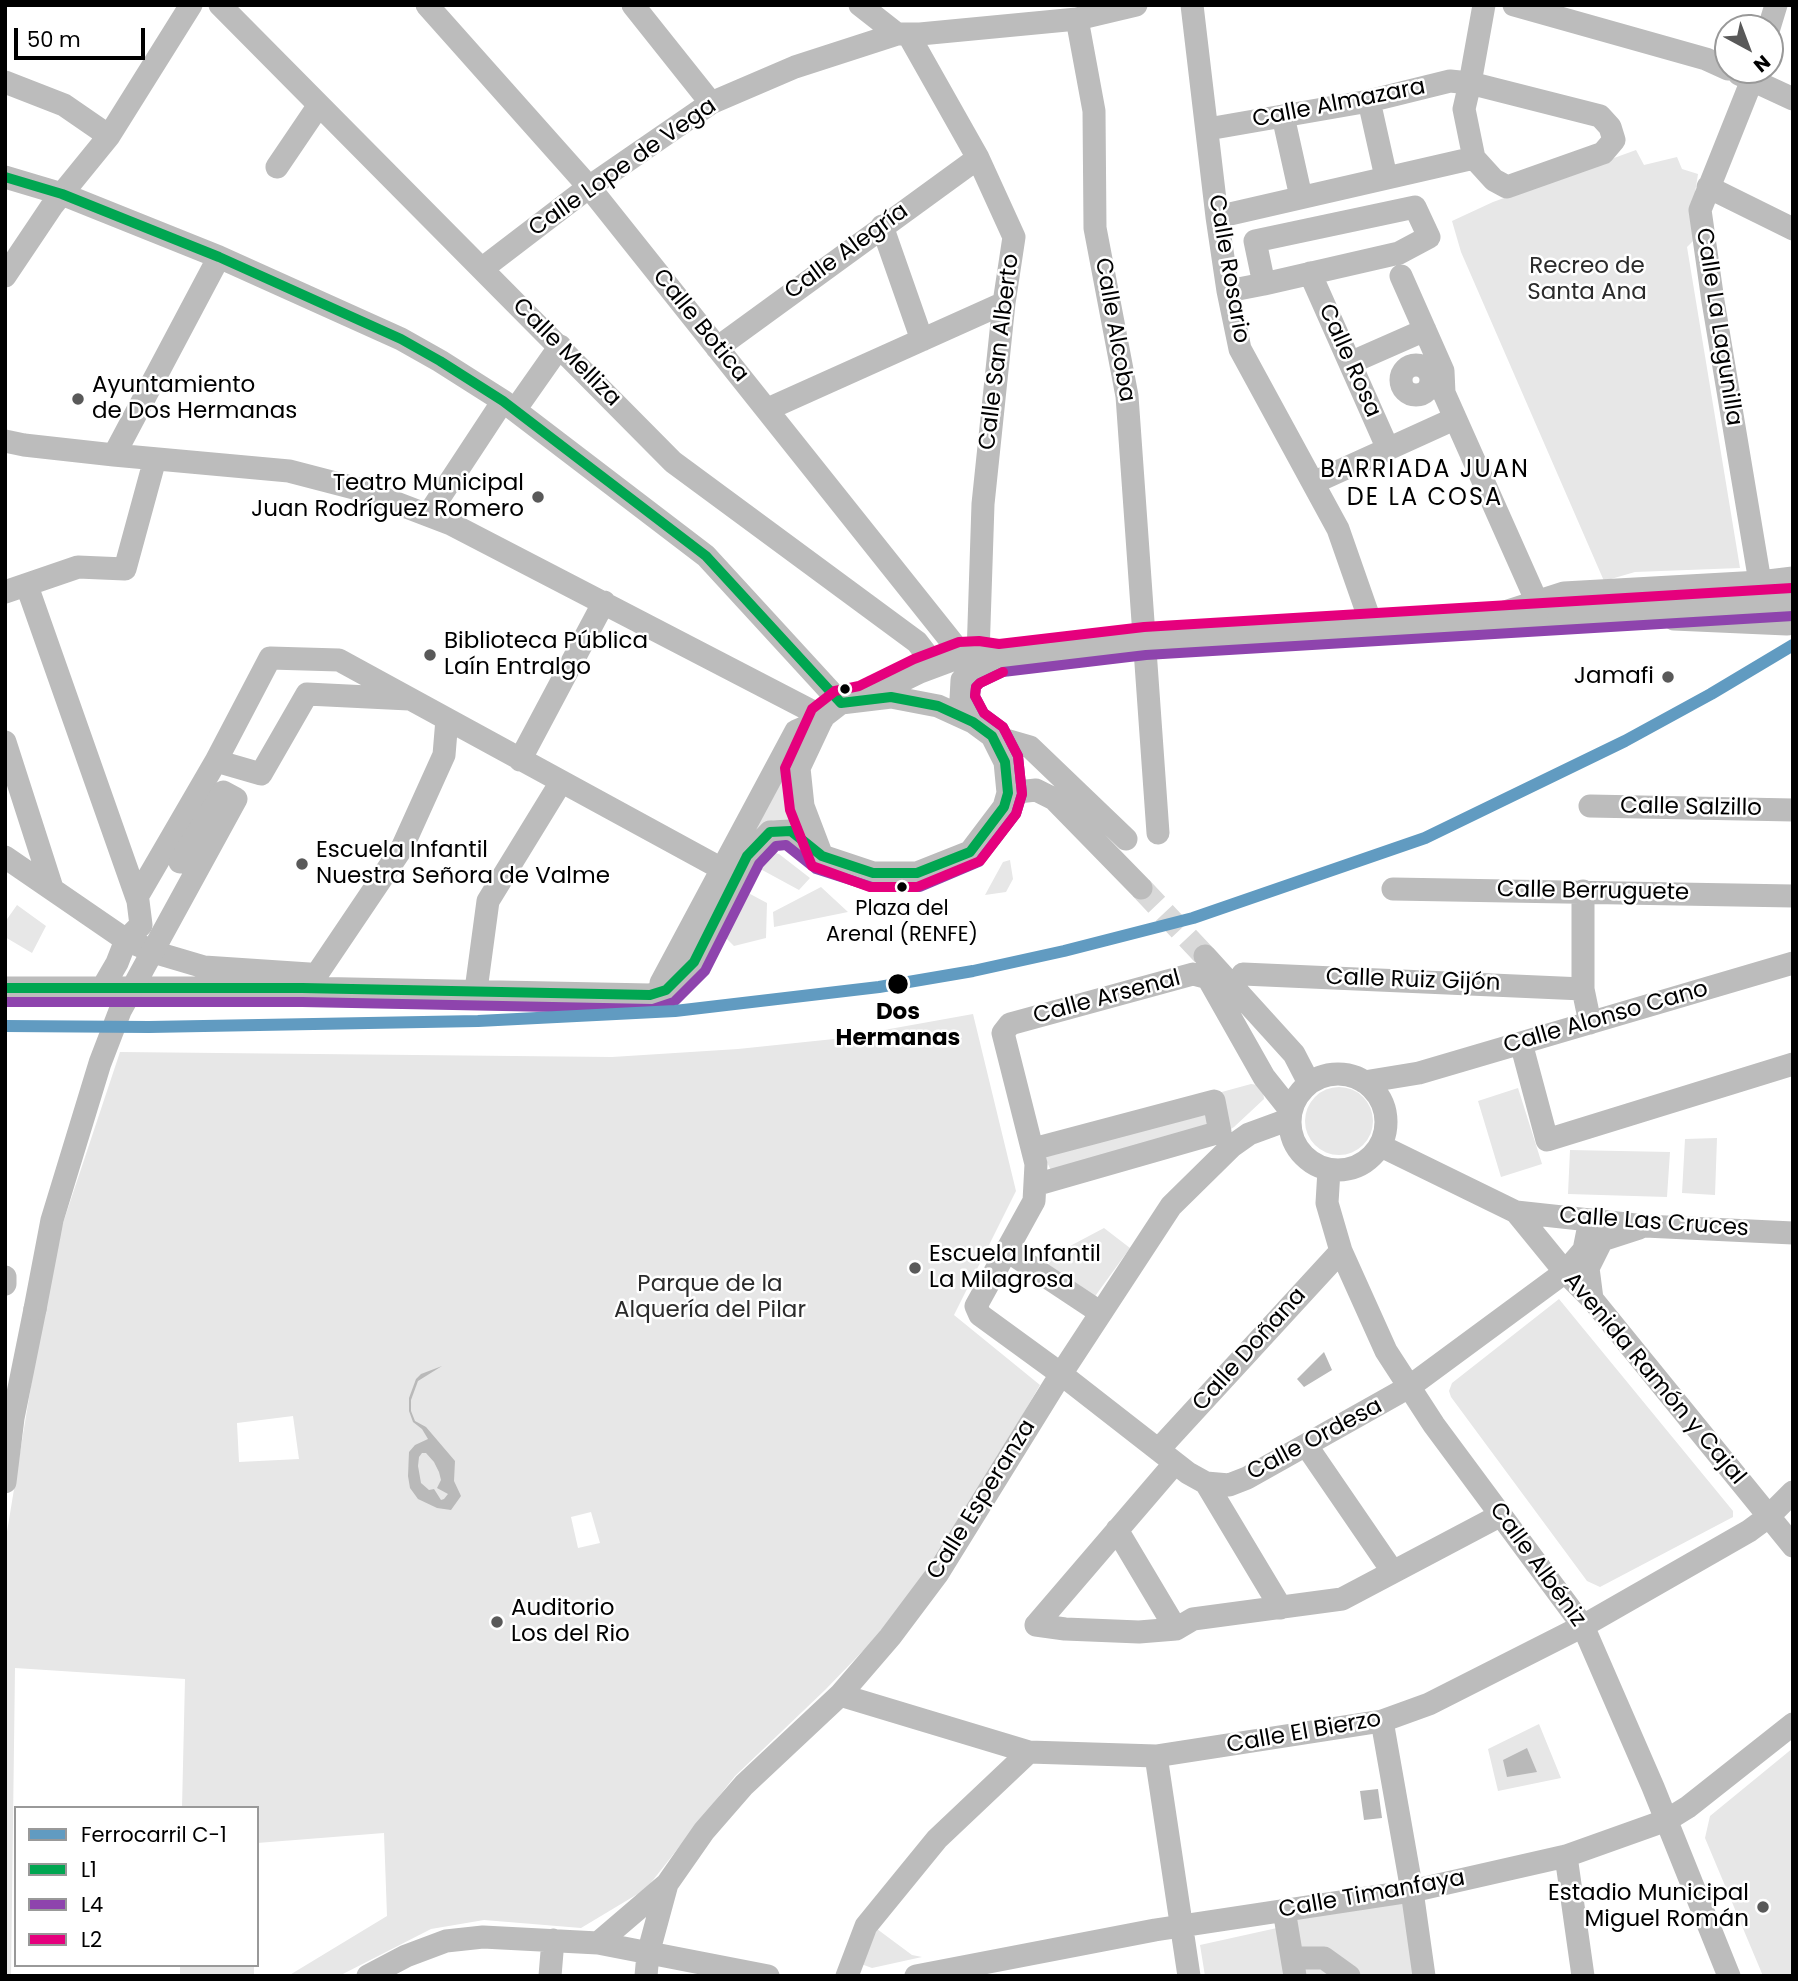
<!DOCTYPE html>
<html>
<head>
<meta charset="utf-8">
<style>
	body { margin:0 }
	#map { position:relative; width:1798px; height:1981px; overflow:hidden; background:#fff; font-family:Poppins,sans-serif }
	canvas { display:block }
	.frame { position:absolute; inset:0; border:7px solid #000; pointer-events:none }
	.legend { position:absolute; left:14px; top:1806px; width:245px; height:161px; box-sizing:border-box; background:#fff; border:2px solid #999; margin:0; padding:9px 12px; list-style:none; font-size:21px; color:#000 }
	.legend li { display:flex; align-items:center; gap:14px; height:35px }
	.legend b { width:35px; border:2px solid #999 }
	.north { position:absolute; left:1714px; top:14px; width:70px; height:70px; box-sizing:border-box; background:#fff; border:2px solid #999; border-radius:50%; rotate:139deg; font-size:19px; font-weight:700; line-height:28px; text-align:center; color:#000 }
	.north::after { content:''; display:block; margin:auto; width:24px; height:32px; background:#595959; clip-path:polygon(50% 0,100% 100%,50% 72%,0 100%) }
	.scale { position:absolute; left:14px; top:28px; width:131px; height:32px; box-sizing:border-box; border:4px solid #000; border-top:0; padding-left:9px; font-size:21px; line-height:24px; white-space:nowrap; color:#000; -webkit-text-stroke:5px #fff; paint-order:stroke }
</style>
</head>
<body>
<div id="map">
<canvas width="1798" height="1981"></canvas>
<div class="frame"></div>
<ul class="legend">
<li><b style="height:9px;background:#619bc1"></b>Ferrocarril C-1</li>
<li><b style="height:9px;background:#00a651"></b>L1</li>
<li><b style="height:9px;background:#8e44ad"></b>L4</li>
<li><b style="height:9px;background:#e5007d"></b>L2</li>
</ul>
<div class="north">N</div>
<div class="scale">50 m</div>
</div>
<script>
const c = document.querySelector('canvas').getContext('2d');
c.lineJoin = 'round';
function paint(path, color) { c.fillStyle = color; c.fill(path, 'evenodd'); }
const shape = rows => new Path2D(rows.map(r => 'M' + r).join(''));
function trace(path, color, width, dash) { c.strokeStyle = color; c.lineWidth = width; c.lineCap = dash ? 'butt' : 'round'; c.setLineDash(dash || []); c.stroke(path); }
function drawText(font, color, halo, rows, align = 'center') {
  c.font = font + ' Poppins,sans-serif'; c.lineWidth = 5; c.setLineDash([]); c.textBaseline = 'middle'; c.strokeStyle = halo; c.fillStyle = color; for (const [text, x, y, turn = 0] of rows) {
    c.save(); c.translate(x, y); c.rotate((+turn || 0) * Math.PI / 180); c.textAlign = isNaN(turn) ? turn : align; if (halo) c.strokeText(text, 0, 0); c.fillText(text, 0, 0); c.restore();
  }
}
const green = shape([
	[1636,150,1644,165,1677,157,1682,169,1698,174,1692,212,1697,237,1687,247,1740,568,1635,572,1604,581,1461,252,1452,221,1493,202],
	[786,763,790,794,800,825,790,820,773,820,756,833,756,827],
	[766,850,779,854,810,878,799,890,753,865],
	[1010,860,1013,879,1006,892,985,895,1003,862],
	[821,887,848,912,774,927,773,912],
	[739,888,767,903,766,938,734,946,724,936,719,924],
	[17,905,46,926,32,953,5,937,5,922],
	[973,1014,1016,1191,954,1315,1040,1385,954,1533,888,1625,825,1690,735,1776,646,1889,581,1928,484,1920,431,1929,339,1976,288,1976,387,1916,384,1833,257,1843,257,1808,182,1808,185,1679,15,1668,11,1976,5,1976,5,1544,39,1337,62,1226,120,1052,612,1057,738,1049,834,1039],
	[293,1416,299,1459,239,1462,237,1423],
	[591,1512,600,1543,578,1548,571,1517],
	[1251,1084,1258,1085,1263,1091,1264,1099,1234,1127,1211,1142,1053,1175,1047,1162,1044,1148,1050,1139],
	'1305 1121a34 34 0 1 1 68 0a34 34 0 1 1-68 0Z',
	[1518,1088,1542,1164,1501,1177,1478,1101],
	[1717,1138,1715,1195,1682,1193,1685,1139],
	[1570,1150,1670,1152,1667,1197,1568,1194],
	[1104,1228,1130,1248,1093,1299,1045,1268,1051,1261,1040,1252,1055,1254],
	[1559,1299,1733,1511,1733,1517,1600,1587,1587,1581,1451,1397,1449,1391,1452,1383],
	[1539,1724,1561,1778,1498,1791,1488,1749],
	[1793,1748,1793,1976,1763,1976,1705,1838,1710,1816],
	[1412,1891,1424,1976,1205,1976,1200,1945,1286,1926,1284,1910],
	[877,1929,912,1955,922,1957,872,1968,861,1964],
	[180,1965,254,1965,254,1976,180,1976]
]);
const water = shape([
	[1324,1352,1332,1370,1304,1387,1297,1379],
	[442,1366,418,1381,411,1400,411,1411,415,1421,426,1427,455,1461,454,1481,461,1496,451,1510,437,1508,418,1499,410,1488,408,1476,409,1452,415,1445,428,1439,422,1429,413,1422,409,1411,409,1398,416,1379,421,1374],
	[422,1453,426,1453,434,1462,439,1472,441,1480,437,1488,448,1494,444,1499,441,1500,434,1489,429,1490,421,1483,418,1466,419,1457],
	[1527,1748,1537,1772,1507,1777,1503,1760],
	[1378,1789,1382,1818,1364,1820,1360,1791]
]);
const minorTunnel = shape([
	[1141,888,1205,956]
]);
const minor = shape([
	[220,5,673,462,917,642,927,655,920,672],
	[427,5,589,187,963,656],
	[633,5,711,103],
	[860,5,897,34],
	[1192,5,1217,217,1228,291,1240,349,1338,529,1373,629],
	[1514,5,1706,59,1728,69],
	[1077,19,1094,111,1095,228,1127,396,1158,833],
	[1769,28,1776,5],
	[908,34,978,158,1014,237,1004,303,983,504,978,655],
	[1756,70,1700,210,1713,301,1760,582,1787,624],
	[1739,74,1793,99],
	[5,82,64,105,109,136],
	[1369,101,1386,177],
	[1283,116,1301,197],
	[1208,129,1369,101,1450,81,1470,83,1600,116,1610,127,1614,140,1603,153,1507,187,1494,180,1474,158,1464,109,1470,83,1484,5],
	[277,167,319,105],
	[5,177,62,194,219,257,401,339,440,361,503,401,706,556,841,703],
	[1708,187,1793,229],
	[1217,217,1474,158],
	[882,226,922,340],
	[483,268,589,187,711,103,795,67,897,34,920,34,1077,19,1136,5],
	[1310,273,1388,449],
	[5,276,52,206,109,136,191,5],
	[1401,276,1443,371,1444,393],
	[1228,291,1264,284,1399,253,1429,237,1415,207,1255,241,1264,284],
	[717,348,978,158],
	[1350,363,1425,330],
	'1401 380a15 15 0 1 1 30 0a15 15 0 1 1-30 0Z',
	[1431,381,1444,393,1537,602],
	[768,409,1004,303],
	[515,410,560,346],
	[5,441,24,445,114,455,289,471,362,490,451,524,823,717],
	[114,455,219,257],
	[1313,483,1454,419],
	[428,515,503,401],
	[27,586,138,901,141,925,126,940,117,963,103,987],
	[5,592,78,567,125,569,155,459],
	[1505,612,1564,593,1760,582,1793,578],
	[1674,619,1787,624,1793,620],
	[873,695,920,672,963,656,978,655,999,658,1145,641,1559,617],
	[447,719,722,869],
	[973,722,961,699,962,680,972,671,999,658],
	[992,736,1030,747,1126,839],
	[5,742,52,888],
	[520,760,604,602],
	[1008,793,1036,790,1054,799,1141,888],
	[1590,806,1793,810],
	[5,857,126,940,160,954,204,967,309,974],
	[1393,889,1793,896],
	[1583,891,1583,989,1590,1023],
	[137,897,216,761],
	[1205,956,1294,1054,1309,1083],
	[1243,974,1583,989],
	[661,983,796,731,822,720],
	[5,988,302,988,650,995,666,990,694,962,747,856,770,832,791,831,822,856,873,873,917,873,970,852,1004,807,1008,793,1005,762,992,736,973,722,938,706,891,697,841,703,823,717,799,768,803,806,822,856],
	[302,988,317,974,402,848,444,755,447,719,339,660,270,658,216,761,261,774,307,694,409,699],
	[476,990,488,901,561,782],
	[1521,1043,1547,1140,1793,1064],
	'1290 1122a48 48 0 1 1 96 0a48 48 0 1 1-96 0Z',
	[1364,1082,1419,1073,1793,963],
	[1291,1111,1264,1077,1208,978,1193,974,1010,1024,1003,1033,1036,1164,1034,1201,976,1306,980,1315,1061,1374,1188,1473,1206,1483,1229,1485,1247,1478,1409,1387,1565,1272,1584,1250,1590,1220],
	[1381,1146,1516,1212,1645,1226,1793,1233],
	[1033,1149,1214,1101,1220,1132,1035,1185],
	[1329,1170,1327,1203,1341,1251,1386,1351,1434,1425,1583,1626,1653,1787,1729,1976],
	[1516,1212,1565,1272,1592,1299,1793,1546],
	[1006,1250,1101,1313],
	[5,1277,5,1284],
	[1592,1299,1588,1268,1602,1240,1639,1228],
	[1306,1445,1393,1572],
	[1159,1449,1341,1251],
	[5,1482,13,1418,35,1309],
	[1206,1483,1281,1608],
	[1117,1530,1176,1629],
	[1036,1625,1065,1629,1139,1632,1176,1629,1193,1619,1342,1599,1501,1515],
	[1036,1625,1175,1463],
	[840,1695,1029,1752,1156,1756,1382,1721,1429,1704,1583,1626,1749,1531,1768,1517,1793,1492],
	[1382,1721,1412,1891,1424,1976],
	[1156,1756,1189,1976],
	[1566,1856,1583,1976],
	[1284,1910,1295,1976],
	[598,1943,667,1884],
	[1292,1958,1324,1958,1349,1976],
	[368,1976,406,1956,446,1941,483,1937,598,1943,768,1976],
	[550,1976,553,1940],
	[646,1976,648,1954,667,1884,704,1831,744,1785,840,1695,890,1637,938,1573,1061,1374,1171,1206,1232,1146,1249,1134,1290,1119],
	[847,1976,866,1926,937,1839,1029,1752],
	[916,1976,1155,1930,1412,1891,1566,1856,1667,1820,1688,1807,1793,1724]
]);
const minorBridge = shape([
	[1559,617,1793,602],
	[35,1309,52,1220,100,1063,120,1011,236,799,223,792,180,862]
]);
const bus1 = shape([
	[5,177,62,194,219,257,401,339,440,361,503,401,706,556,841,703,891,697,938,706,973,722,992,736,1005,762,1008,793,1004,807,970,852,917,873,873,873,822,856,791,831,770,832,747,856,694,962,666,990,650,995,302,988,5,988]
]);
const bus2 = shape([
	[5,1002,302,1002,653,1009,674,1002,705,971,759,864,776,846,786,845,816,869,872,887,920,887,979,862,1016,814,1022,794,1018,756,1003,727,984,713,975,696,976,687,980,683,1003,672,1146,655,1793,616]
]);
const bus3 = shape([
	[1003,672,980,683,976,687,975,696,984,713,1003,727,1018,756,1022,794,1016,814,980,861,917,887,870,887,812,866,790,810,785,768,812,709,835,691,859,686,914,659,959,642,979,641,999,644,1144,627,1792,588]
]);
const rail1 = shape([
	[5,1026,149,1027,478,1021,675,1011,879,987,973,971,1064,951,1193,918,1425,838,1625,741,1711,694,1793,645]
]);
const markers = [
	[78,399,7,"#595959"],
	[538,497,7,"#595959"],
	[430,655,7,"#595959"],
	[1668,677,7,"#595959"],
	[845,689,6,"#000"],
	[302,864,7,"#595959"],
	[902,887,6,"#000"],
	[898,984,11,"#000"],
	[915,1268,7,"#595959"],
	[497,1622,7,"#595959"],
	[1763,1907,7,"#595959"]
];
const busNames = [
	["Plaza del",902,910],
	["Arenal (RENFE)",902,936]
];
const streetNames = [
	["Calle Almazara",1339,104,-11],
	["Calle Lope de Vega",623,168,-35],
	["Calle Alegría",847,252,-36],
	["Calle Rosario",1228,269,80],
	["Calle Botica",700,326,51],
	["Calle La Lagunilla",1718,327,81],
	["Calle Alcoba",1114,330,80],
	["Calle San Alberto",1000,352,-83],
	["Calle Melliza",566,353,45],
	["Calle Rosa",1349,361,66],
	["Calle Salzillo",1691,808,1],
	["Calle Berruguete",1593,892,1],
	["Calle Ruiz Gijón",1413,981,2],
	["Calle Arsenal",1107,998,-15],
	["Calle Alonso Cano",1606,1018,-16],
	["Calle Las Cruces",1654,1223,4],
	["Calle Doñana",1250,1350,-48],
	["Avenida Ramón y Cajal",1654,1379,50],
	["Calle Ordesa",1315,1440,-28],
	["Calle Esperanza",982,1500,-58],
	["Calle Albéniz",1537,1565,54],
	["Calle El Bierzo",1304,1733,-10],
	["Calle Timanfaya",1372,1895,-10]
];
const parkNames = [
	["Recreo de",1587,267],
	["Santa Ana",1587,293],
	["Parque de la",710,1285],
	["Alquería del Pilar",710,1311]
];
const poiNames = [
	["Ayuntamiento",92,386],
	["de Dos Hermanas",92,412],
	["Teatro Municipal",524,484,"right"],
	["Juan Rodríguez Romero",524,510,"right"],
	["Biblioteca Pública",444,642],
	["Laín Entralgo",444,668],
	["Jamafi",1654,677,"right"],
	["Escuela Infantil",316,851],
	["Nuestra Señora de Valme",316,877],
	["Escuela Infantil",929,1255],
	["La Milagrosa",929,1281],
	["Auditorio",511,1609],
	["Los del Rio",511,1635],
	["Estadio Municipal",1749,1894,"right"],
	["Miguel Román",1749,1920,"right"]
];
const stopNames = [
	["Dos",898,1013],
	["Hermanas",898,1039]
];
const neighbourhoodNames = [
	["BARRIADA JUAN",1425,471],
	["DE LA COSA",1425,499]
];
paint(green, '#e7e7e7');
paint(water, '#b9b9b9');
trace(minorTunnel, '#d9d9d9', 23, [23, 11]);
trace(minor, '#bcbcbc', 23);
trace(minorBridge, '#bcbcbc', 23);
trace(bus1, '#00a651', 10);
trace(bus2, '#8e44ad', 10);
trace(bus3, '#e5007d', 10);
trace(rail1, '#619bc1', 12);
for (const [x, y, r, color] of markers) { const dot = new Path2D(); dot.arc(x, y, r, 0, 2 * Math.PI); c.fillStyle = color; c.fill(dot); trace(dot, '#fff', 2.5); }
drawText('21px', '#000', '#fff', busNames);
drawText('23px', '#000', '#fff', streetNames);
drawText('23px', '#2b2b2b', '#fff', parkNames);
drawText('23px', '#000', '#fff', poiNames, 'left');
drawText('bold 23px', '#000', '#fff', stopNames);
c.letterSpacing = '2px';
drawText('24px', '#000', '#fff', neighbourhoodNames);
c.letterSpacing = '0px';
</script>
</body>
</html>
